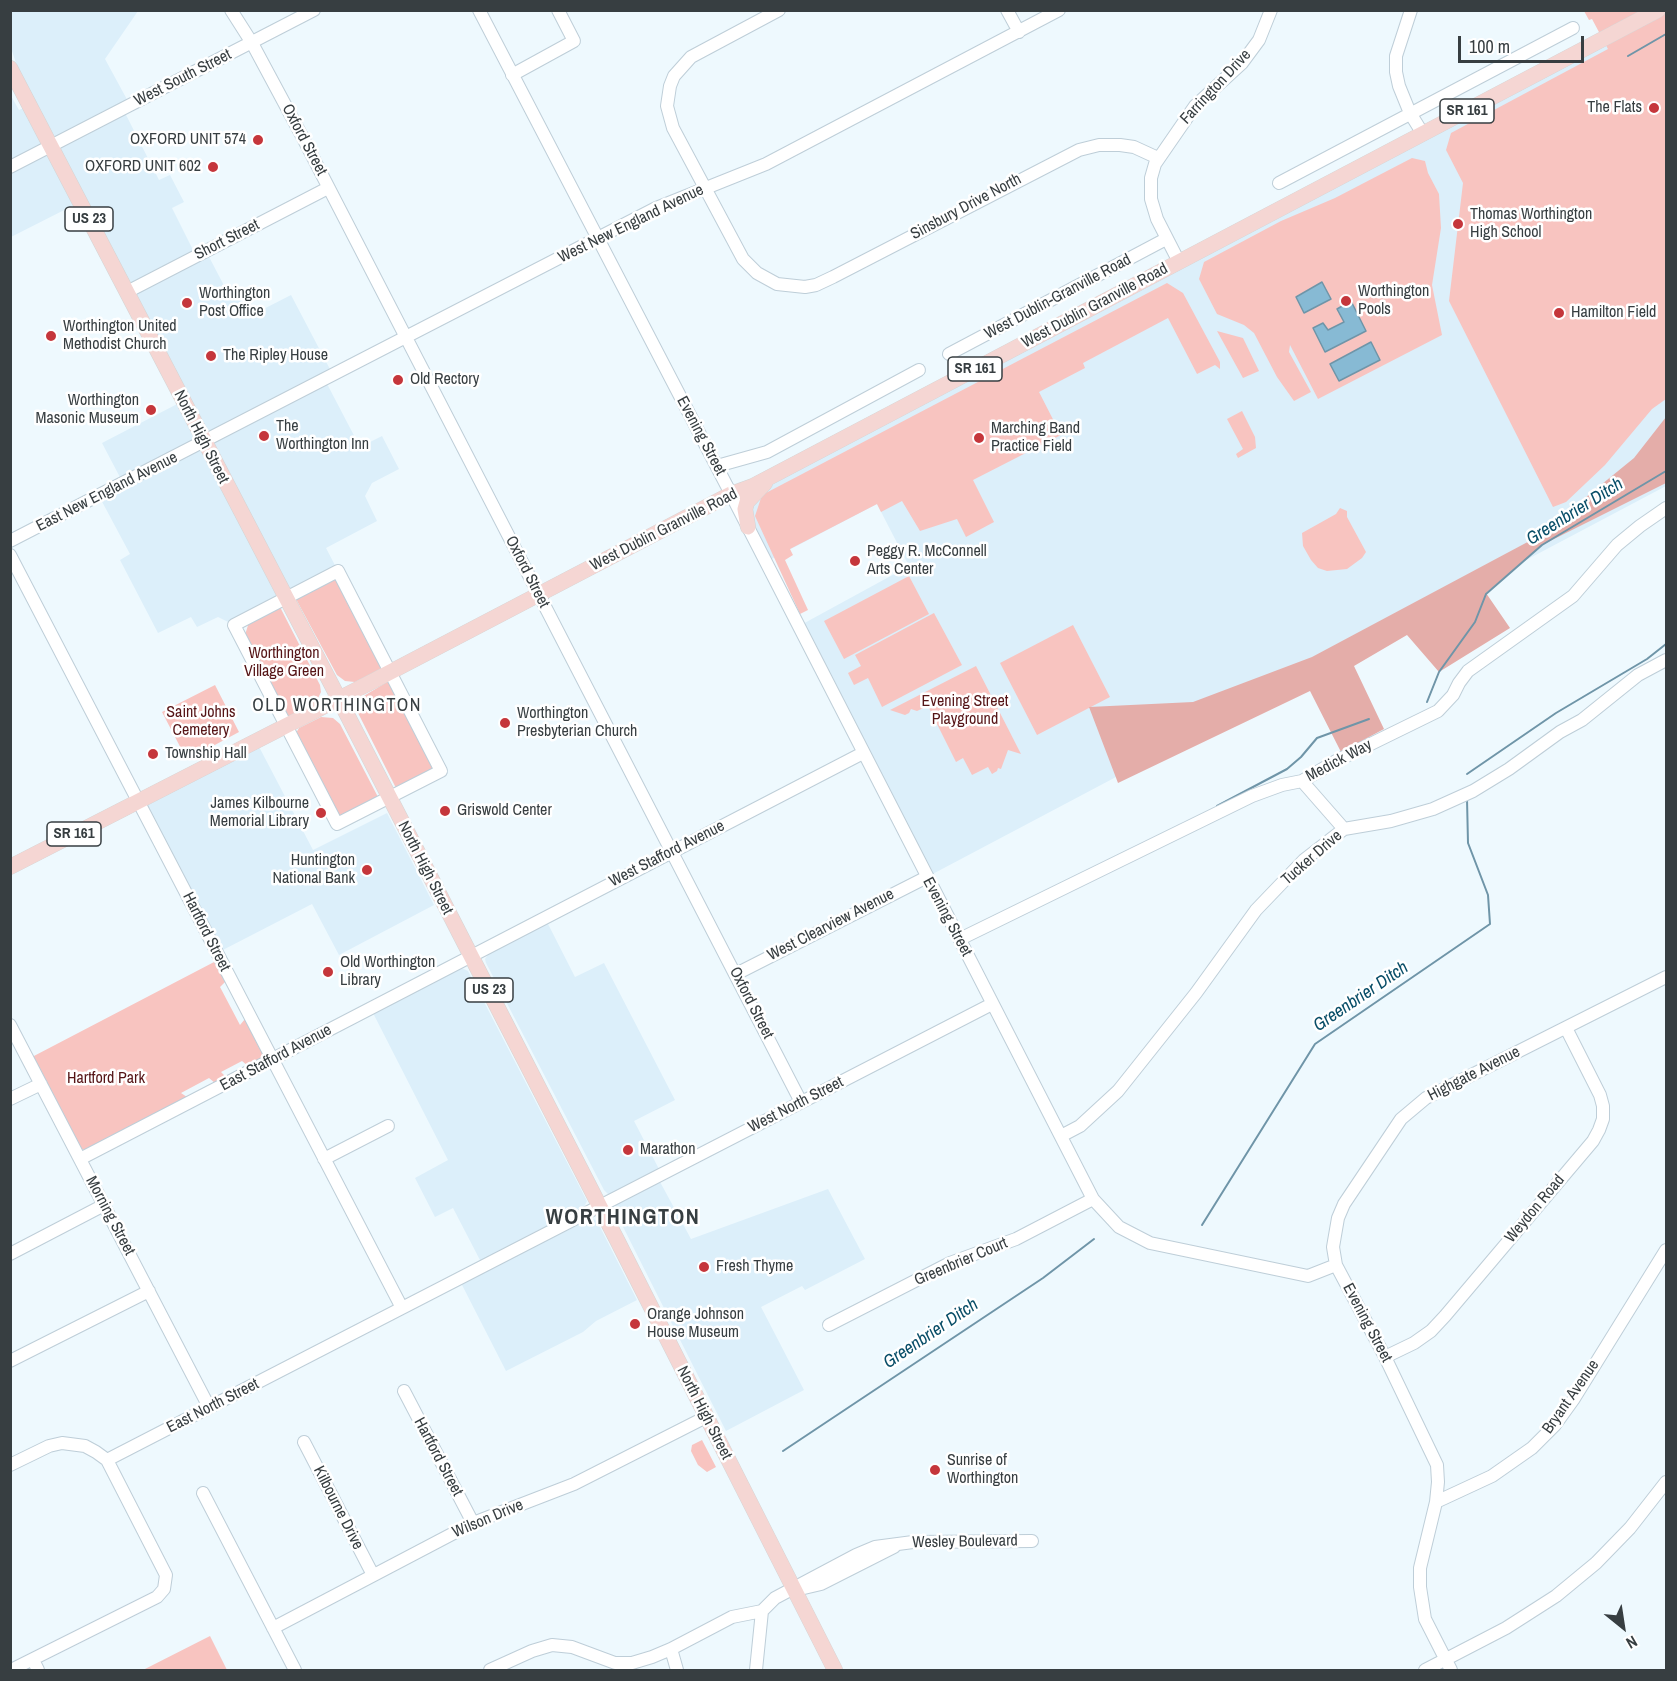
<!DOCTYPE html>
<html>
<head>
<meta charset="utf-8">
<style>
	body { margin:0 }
	#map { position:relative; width:1677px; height:1681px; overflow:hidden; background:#eef9fe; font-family:"Archivo Narrow",sans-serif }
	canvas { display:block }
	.frame { position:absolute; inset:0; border:12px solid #373e41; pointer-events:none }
	.north { position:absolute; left:1593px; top:1597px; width:60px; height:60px; -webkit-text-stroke:4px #fff; paint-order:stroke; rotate:150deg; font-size:16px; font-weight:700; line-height:24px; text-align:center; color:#373e41 }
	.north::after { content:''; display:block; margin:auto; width:21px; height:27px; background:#373e41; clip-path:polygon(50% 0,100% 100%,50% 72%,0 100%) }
	.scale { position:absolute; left:1458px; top:36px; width:126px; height:27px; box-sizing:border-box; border:3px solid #373e41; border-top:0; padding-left:8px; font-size:18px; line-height:21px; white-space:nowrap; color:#373e41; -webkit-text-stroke:4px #fff; paint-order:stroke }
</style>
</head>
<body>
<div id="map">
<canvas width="1677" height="1681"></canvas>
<div class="frame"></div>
<div class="north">N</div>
<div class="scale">100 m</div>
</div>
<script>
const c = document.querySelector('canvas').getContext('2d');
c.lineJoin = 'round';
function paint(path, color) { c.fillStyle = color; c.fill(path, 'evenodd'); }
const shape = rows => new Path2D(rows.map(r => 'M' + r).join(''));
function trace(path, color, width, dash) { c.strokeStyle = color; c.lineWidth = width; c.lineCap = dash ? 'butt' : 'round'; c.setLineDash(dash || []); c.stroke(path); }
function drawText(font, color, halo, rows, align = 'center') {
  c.font = font + ' "Archivo Narrow",sans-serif'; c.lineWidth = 5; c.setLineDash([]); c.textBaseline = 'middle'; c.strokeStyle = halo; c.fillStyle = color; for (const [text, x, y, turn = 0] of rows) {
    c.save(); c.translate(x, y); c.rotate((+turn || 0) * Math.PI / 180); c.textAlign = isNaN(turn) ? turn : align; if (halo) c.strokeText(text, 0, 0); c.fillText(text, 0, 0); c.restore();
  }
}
const built = shape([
	[11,11,138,11,105,59,130,105,123,109,159,180,170,175,184,202,172,208,196,256,206,251,231,299,238,296,248,317,291,295,333,375,325,380,360,447,382,436,399,469,372,483,365,496,377,521,326,548,338,571,234,625,218,617,197,627,191,617,158,633,120,560,130,554,99,496,123,483,102,443,183,401,80,202,11,237,10,94,19,110,30,105,11,48],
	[1666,11,1666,486,927,877,799,626,909,566,877,504,766,562,747,502,771,476],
	[256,741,313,850,387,813,434,905,339,955,312,904,217,953,139,802],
	[547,922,575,977,604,963,675,1100,634,1121,660,1171,609,1195,604,1190,486,963,485,959,489,953],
	[460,967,468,971,587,1201,584,1207,485,1258,481,1262,453,1208,435,1217,415,1178,448,1160,373,1013],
	[659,1180,691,1239,828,1189,865,1259,805,1290,802,1286,761,1307,804,1390,726,1431,614,1209,617,1203],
	[592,1218,597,1221,637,1300,596,1321,583,1332,506,1371,461,1283]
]);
const green = shape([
	[1584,11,1666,11,1666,399,1652,409,1605,465,1566,502,1553,507,1449,301,1463,183,1446,150,1451,133,1608,49,1592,19,1589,20],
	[1412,158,1425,161,1428,173,1439,194,1441,228,1432,285,1442,335,1318,399,1290,345,1289,352,1311,392,1294,401,1277,377,1254,333,1244,325,1217,314,1199,279,1204,262,1281,221,1335,198],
	[1167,283,1183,293,1220,362,1220,369,1215,365,1197,374,1168,318,1083,363,1085,368,1039,392,1061,435,973,480,994,522,966,537,957,519,920,531,902,501,881,512,877,504,790,549,793,555,785,560,808,610,800,614,755,516,762,495],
	[1217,331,1243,338,1259,371,1243,378],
	[1242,411,1255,437,1256,448,1238,458,1236,454,1243,449,1227,419],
	[1340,508,1347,511,1347,517,1366,552,1362,558,1347,569,1327,571,1318,568,1311,560,1303,546,1302,533,1336,514],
	[909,576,929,614,844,659,824,621],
	[334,580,337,581,381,665,381,669,355,682,345,681,337,675,297,601,296,599],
	[280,607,320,685,321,692,316,702,288,717,245,635,249,622],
	[934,613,962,665,882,707,868,678,854,685,848,673,861,666,855,655],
	[1073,625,1110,697,1037,735,1000,663],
	[976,666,1021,754,1008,750,1001,769,998,768,997,771,992,774,988,767,972,775,963,758,956,762,928,706,917,711,911,709,909,713,905,715,890,710],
	[387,682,389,682,433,765,431,772,396,788,357,711,362,697],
	[215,685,239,732,187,760,162,712],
	[321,717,333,718,340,724,378,797,340,818,296,733,299,728],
	[216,961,226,981,220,987,240,1025,245,1019,262,1051,262,1059,248,1066,242,1061,221,1072,226,1077,215,1083,209,1078,181,1093,187,1097,85,1150,81,1149,32,1057],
	[702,1440,716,1467,707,1472,698,1465,691,1451,692,1445],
	[210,1636,227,1670,143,1670]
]);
const forest = shape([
	[1666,417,1666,483,1542,545,1486,593,1510,628,1439,672,1407,635,1354,666,1384,729,1341,752,1310,691,1118,783,1089,707,1193,702,1312,657,1537,537,1634,458]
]);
const water = shape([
	[1322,282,1331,299,1304,313,1296,297,1322,282],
	[1351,301,1366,331,1325,352,1313,328,1323,323,1328,330,1344,322,1337,309,1351,301],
	[1371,342,1380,360,1339,381,1330,364,1371,342]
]);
const stream = shape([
	[1628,56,1666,34],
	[1427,702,1439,672,1475,622,1486,594,1542,545,1666,471],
	[1467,774,1556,713,1647,659,1666,644],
	[1217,806,1287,769,1301,757,1317,738,1369,719],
	[1202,1225,1315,1044,1490,924,1488,895,1468,843,1467,799],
	[783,1451,1043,1278,1094,1239]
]);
const minor = shape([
	[231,10,252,43,303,138,801,1102],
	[479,10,731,494,1093,1199,1119,1227,1150,1243,1308,1276,1336,1265],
	[779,10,691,57,674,76,670,86,667,106,673,128,743,259,757,273,777,284,805,287,816,285,833,277,1079,150,1099,145,1120,145,1134,147,1158,158],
	[1007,10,1019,32],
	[1411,10,1396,56,1396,72,1399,86,1410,113,1423,134],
	[512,75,574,41,558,10],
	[10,167,314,10],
	[1279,183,1573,28],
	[1179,262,1157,219,1151,199,1151,178,1155,164,1195,106,1242,63,1259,40,1271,10],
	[127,292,328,188],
	[949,354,1166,239],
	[717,466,767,452,919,370],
	[10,541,656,208,766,164,1059,10],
	[10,555,402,1308],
	[338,571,441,771,337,824,234,625,338,571],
	[1302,781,1344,829],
	[960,939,1252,796,1282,785,1302,781,1336,761,1438,711,1453,695,1459,683,1468,671,1573,596,1617,545,1640,526,1666,508],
	[736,974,927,877],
	[10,1025,209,1407],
	[10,1099,41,1084],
	[1061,1136,1080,1126,1118,1091,1196,993,1256,910,1304,860,1344,829,1391,821,1433,809,1473,791,1509,769,1560,732,1582,720,1638,675,1666,660],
	[80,1159,863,753],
	[324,1159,388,1126],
	[10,1254,104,1205],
	[829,1325,950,1263,1016,1239,1093,1199],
	[1385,1357,1414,1343,1431,1331,1445,1316,1593,1141,1599,1130,1603,1119,1603,1106,1600,1095,1566,1028],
	[10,1361,149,1291],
	[404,1391,473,1523],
	[304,1442,373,1575],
	[107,1460,992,1004],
	[10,1465,49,1446,62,1443,85,1446,96,1452,107,1460,166,1575,164,1589,157,1597,11,1670],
	[203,1493,295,1670],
	[1436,1502,1492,1476,1532,1448,1555,1425,1573,1400,1666,1250],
	[804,1588,821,1584,894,1547],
	[273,1628,473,1523,574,1484,706,1417],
	[671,1649,677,1670],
	[33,1660,38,1670],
	[490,1670,532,1651,552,1645,572,1647,615,1663,632,1663,652,1657,671,1649,732,1617,762,1611],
	[756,1670,762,1611,775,1598,856,1555,875,1547,913,1542,1032,1541],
	[1425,1670,1506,1628,1556,1596,1596,1563,1630,1528,1666,1482],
	[1451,1670,1425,1619,1420,1587,1420,1568,1436,1502,1438,1482,1437,1465,1385,1357,1336,1265,1333,1247,1338,1218,1344,1204,1401,1119,1426,1098,1666,977]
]);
const major = shape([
	[10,68,339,699,616,1238,835,1670],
	[748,527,745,509,747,502,765,483],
	[10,867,354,691,731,494,753,486,1658,10]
]);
const markers = [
	[1654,108,6,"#c5363b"],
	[258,140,6,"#c5363b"],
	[213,167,6,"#c5363b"],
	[1458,224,6,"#c5363b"],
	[1346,301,6,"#c5363b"],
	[187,303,6,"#c5363b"],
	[1559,313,6,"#c5363b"],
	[51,336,6,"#c5363b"],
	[211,356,6,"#c5363b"],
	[398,380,6,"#c5363b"],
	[151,410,6,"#c5363b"],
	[264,436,6,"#c5363b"],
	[979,438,6,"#c5363b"],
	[855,561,6,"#c5363b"],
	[505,723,6,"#c5363b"],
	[153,754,6,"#c5363b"],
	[445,811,6,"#c5363b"],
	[321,813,6,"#c5363b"],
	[367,870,6,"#c5363b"],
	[328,972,6,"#c5363b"],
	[628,1150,6,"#c5363b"],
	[704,1267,6,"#c5363b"],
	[635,1324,6,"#c5363b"],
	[935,1470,6,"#c5363b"]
];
const shields = [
	[1467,111,54],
	[89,219,48],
	[975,369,54],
	[74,834,54],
	[489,990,48]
];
const shieldNames = [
	["SR 161",1467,111],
	["US 23",89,219],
	["SR 161",975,369],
	["SR 161",74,834],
	["US 23",489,990]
];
const streetNames = [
	["West South Street",183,78,-27],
	["Farrington Drive",1216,87,-47],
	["Oxford Street",304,140,62],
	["Sinsbury Drive North",966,207,-28],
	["West New England Avenue",631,224,-26],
	["Short Street",227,240,-27],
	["West Dublin-Granville Road",1058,297,-28],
	["West Dublin Granville Road",1095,306,-28],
	["Evening Street",701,436,62],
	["North High Street",201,437,63],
	["East New England Avenue",107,492,-27],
	["West Dublin Granville Road",664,530,-27],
	["Oxford Street",527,572,63],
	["Medick Way",1339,761,-28],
	["West Stafford Avenue",667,854,-27],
	["Tucker Drive",1312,858,-41],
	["North High Street",425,868,63],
	["Evening Street",947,917,62],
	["West Clearview Avenue",831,925,-27],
	["Hartford Street",206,932,63],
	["Oxford Street",751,1003,63],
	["East Stafford Avenue",276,1058,-28],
	["Highgate Avenue",1474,1074,-27],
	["West North Street",796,1105,-27],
	["Weydon Road",1535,1209,-50],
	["Morning Street",110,1216,62],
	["Greenbrier Court",961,1262,-23],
	["Evening Street",1367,1323,62],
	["Bryant Avenue",1571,1397,-55],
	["East North Street",213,1406,-27],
	["North High Street",704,1413,63],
	["Hartford Street",438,1457,62],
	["Kilbourne Drive",338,1508,63],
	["Wilson Drive",488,1519,-23],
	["Wesley Boulevard",965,1542,-1]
];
const poiNames = [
	["The Flats",1642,108,"right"],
	["OXFORD UNIT 574",246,140,"right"],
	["OXFORD UNIT 602",201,167,"right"],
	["Thomas Worthington",1470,215],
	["High School",1470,233],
	["Worthington",1358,292],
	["Pools",1358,310],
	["Worthington",199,294],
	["Post Office",199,312],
	["Hamilton Field",1571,313],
	["Worthington United",63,327],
	["Methodist Church",63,345],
	["The Ripley House",223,356],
	["Old Rectory",410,380],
	["Worthington",139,401,"right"],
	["Masonic Museum",139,419,"right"],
	["The",276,427],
	["Worthington Inn",276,445],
	["Marching Band",991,429],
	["Practice Field",991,447],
	["Peggy R. McConnell",867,552],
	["Arts Center",867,570],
	["Worthington",517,714],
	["Presbyterian Church",517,732],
	["Township Hall",165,754],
	["James Kilbourne",309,804,"right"],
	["Memorial Library",309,822,"right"],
	["Griswold Center",457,811],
	["Huntington",355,861,"right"],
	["National Bank",355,879,"right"],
	["Old Worthington",340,963],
	["Library",340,981],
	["Marathon",640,1150],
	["Fresh Thyme",716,1267],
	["Orange Johnson",647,1315],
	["House Museum",647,1333],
	["Sunrise of",947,1461],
	["Worthington",947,1479]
];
const parkNames = [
	["Worthington",284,654],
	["Village Green",284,672],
	["Evening Street",965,702],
	["Playground",965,720],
	["Saint Johns",201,713],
	["Cemetery",201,731],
	["Hartford Park",106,1079]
];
const waterNames = [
	["Greenbrier Ditch",1575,512,-32],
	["Greenbrier Ditch",1361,997,-34],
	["Greenbrier Ditch",931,1334,-34]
];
const neighbourhoodNames = [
	["OLD WORTHINGTON",337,706]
];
const districtNames = [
	["WORTHINGTON",623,1218]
];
paint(built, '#dceffa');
paint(green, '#f8c4c0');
paint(forest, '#e4ada9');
paint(water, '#87bad4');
trace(water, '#6f95a8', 1.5);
trace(stream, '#6f95a8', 2);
trace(minor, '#beced8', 14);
trace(major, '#d3d5d5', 16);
trace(minor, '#fff', 12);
trace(major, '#f5d6d3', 15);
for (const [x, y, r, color] of markers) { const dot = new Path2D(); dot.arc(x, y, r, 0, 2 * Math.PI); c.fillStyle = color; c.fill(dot); trace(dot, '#fff', 2); }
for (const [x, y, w] of shields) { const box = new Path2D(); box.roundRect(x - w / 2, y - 12, w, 24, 4.5); c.fillStyle = '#fff'; c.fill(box); trace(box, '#373e41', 1.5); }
drawText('bold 15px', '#373e41', null, shieldNames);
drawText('16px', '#373e41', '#fff', streetNames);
drawText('16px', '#373e41', '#fff', poiNames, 'left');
drawText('16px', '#551416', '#fff', parkNames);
drawText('italic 18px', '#094e68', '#fff', waterNames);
c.letterSpacing = '1.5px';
drawText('18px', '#373e41', '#fff', neighbourhoodNames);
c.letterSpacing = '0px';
c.letterSpacing = '1.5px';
drawText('bold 22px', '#373e41', '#fff', districtNames);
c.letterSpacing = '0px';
</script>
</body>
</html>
